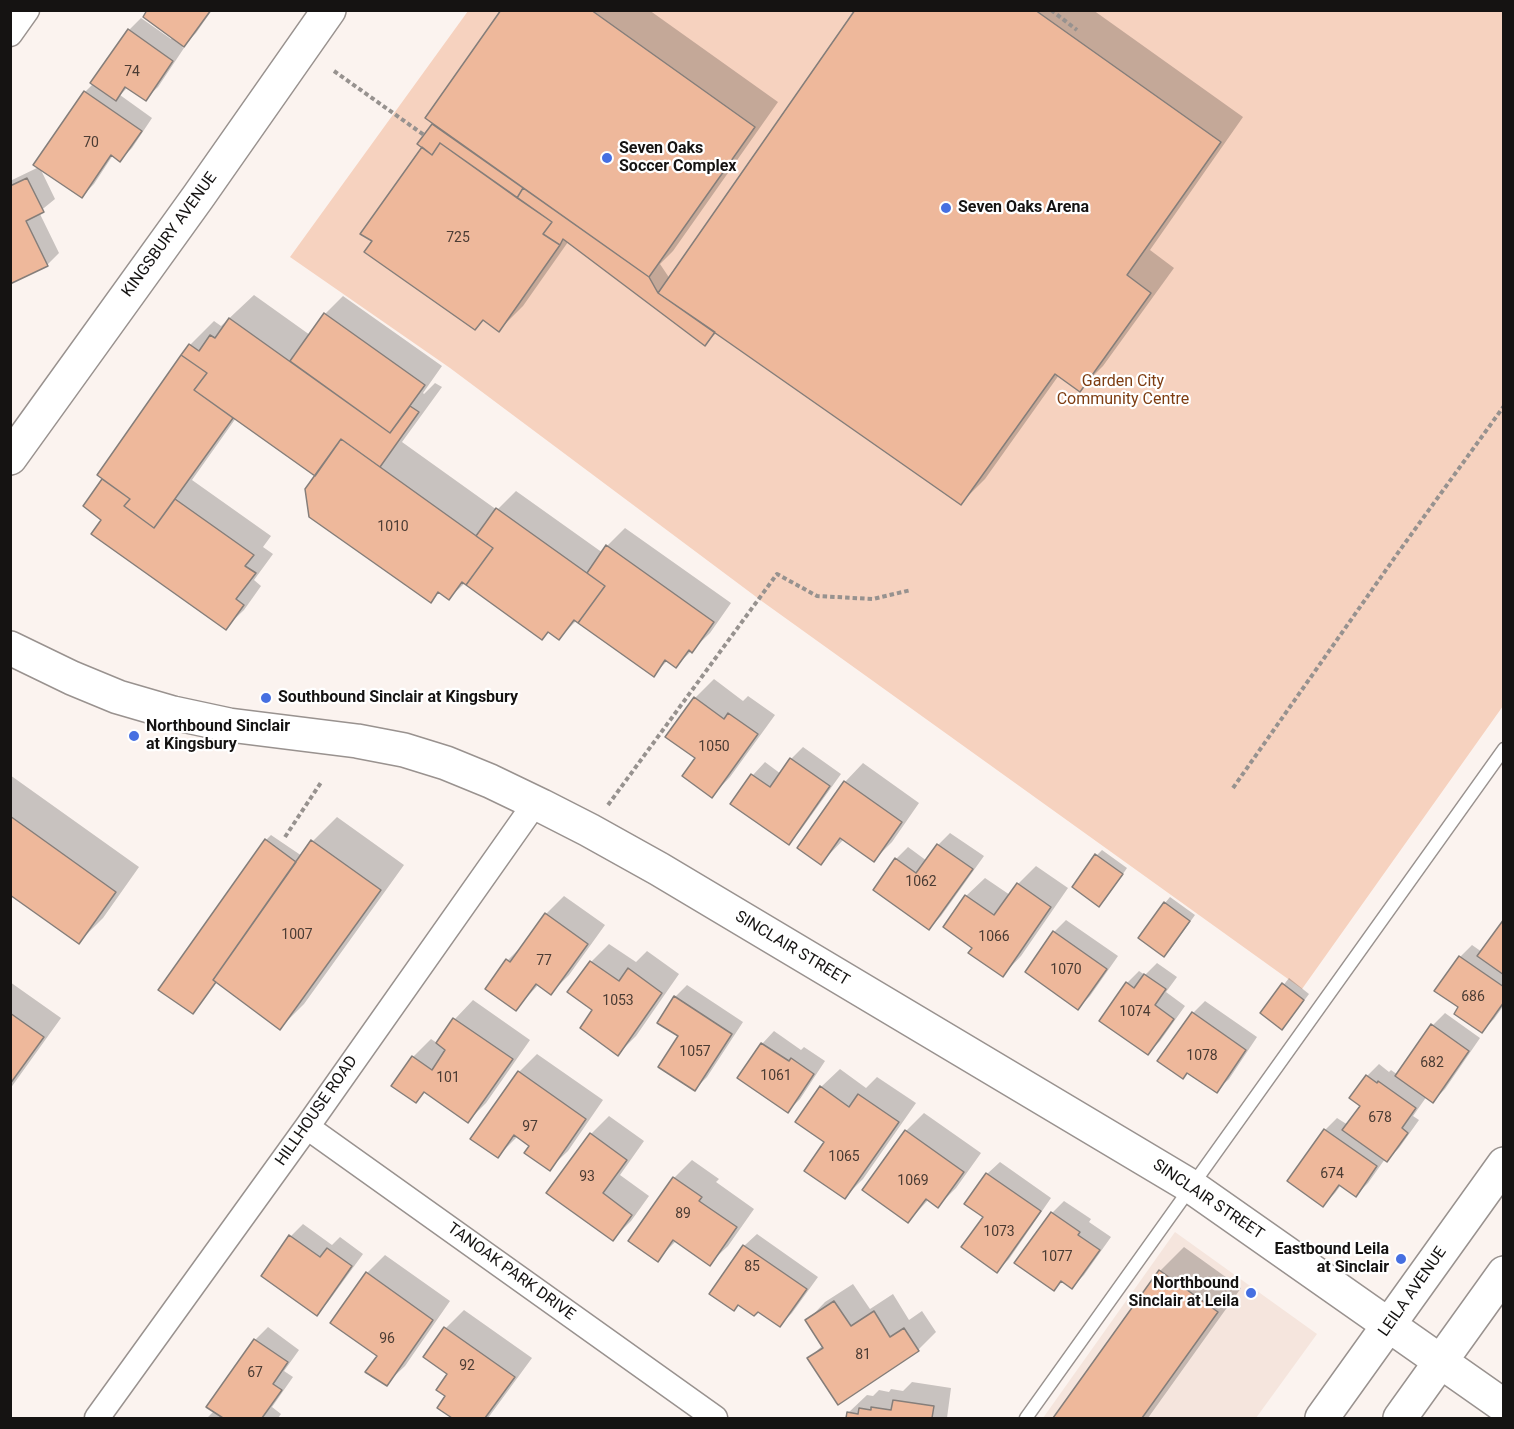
<!DOCTYPE html>
<html>
<head>
<meta charset="utf-8">
<style>
	body { margin:0 }
	#map { position:relative; width:1514px; height:1429px; overflow:hidden; background:#fbf3ef; font-family:Roboto,sans-serif }
	canvas { display:block }
	.frame { position:absolute; inset:0; border:12px solid #151312; pointer-events:none }
</style>
</head>
<body>
<div id="map">
<canvas width="1514" height="1429"></canvas>
<div class="frame"></div>
</div>
<script>
const c = document.querySelector('canvas').getContext('2d');
c.lineJoin = 'round';
function paint(path, color) { c.fillStyle = color; c.fill(path, 'evenodd'); }
const shape = rows => new Path2D(rows.map(r => 'M' + r).join(''));
function trace(path, color, width, dash) { c.strokeStyle = color; c.lineWidth = width; c.lineCap = dash ? 'butt' : 'round'; c.setLineDash(dash || []); c.stroke(path); }
function drawText(font, color, halo, rows, align = 'center') {
  c.font = font + ' Roboto,sans-serif'; c.lineWidth = 4.5; c.setLineDash([]); c.textBaseline = 'middle'; c.strokeStyle = halo; c.fillStyle = color; for (const [text, x, y, turn = 0] of rows) {
    c.save(); c.translate(x, y); c.rotate((+turn || 0) * Math.PI / 180); c.textAlign = isNaN(turn) ? turn : align; if (halo) c.strokeText(text, 0, 0); c.fillText(text, 0, 0); c.restore();
  }
}
const built = shape([
	[1175,1232,1317,1334,1256,1418,1043,1418]
]);
const green = shape([
	[468,11,1503,11,1503,706,1302,989,763,602,450,368,290,257]
]);
const shadow = shape([
	[149,10,212,10,196,33,182,47,184,48,158,87,145,99,128,87,120,95,152,118,132,148,120,160,113,155,94,184,82,196,40,168,55,199,39,212,59,253,47,265,10,282,10,181,39,167,85,92,93,84,129,30,141,18,171,39,173,37],
	[502,10,649,10,778,102,673,251,660,264,670,279,857,10,1093,10,1243,117,1150,250,1174,268,1103,366,1079,390,1059,375,985,479,961,503,717,332,705,344,568,242,523,306,499,330,484,319,475,328,374,241,424,147,419,144,434,123],
	[254,295,310,335,325,314,343,296,442,366,423,393,424,394,435,383,442,387,402,442,497,510,516,491,603,553,607,546,625,528,731,603,710,633,676,666,668,660,653,675,577,620,559,638,465,583,449,598,440,592,430,601,317,475,236,418,192,480,271,536,263,547,273,554,254,580,261,586,244,610,225,628,103,519,85,506,190,345,214,321,221,326],
	[714,679,743,701,748,696,775,715,730,777,712,796,697,757,668,736,695,698],
	[803,747,841,774,800,831,788,843,732,804,753,775,765,762,781,774,791,759],
	[863,763,919,803,892,842,874,860,844,839,821,863,799,848,845,782],
	[10,775,139,867,103,918,79,942,10,893],
	[337,817,404,865,304,1004,280,1028,217,980,266,840,271,835,302,856,313,841],
	[950,833,984,856,941,916,929,929,896,859,908,847,927,861,938,845],
	[1102,850,1127,868,1105,900,1099,905,1097,855],
	[1036,866,1068,888,1021,956,1003,975,974,947,945,927,966,896,985,878,1010,895,1018,884],
	[564,896,605,925,569,975,551,993,539,984,516,1009,487,988,508,960,526,942,546,914],
	[1170,897,1195,915,1170,950,1164,955,1165,903],
	[1066,920,1118,956,1090,996,1078,1008,1027,971,1054,932],
	[1504,921,1504,1005,1494,1019,1482,1031,1460,1007,1460,957,1472,945,1482,952],
	[609,944,636,962,647,951,679,974,636,1036,618,1054,594,1010,569,992,591,962],
	[1157,963,1177,977,1166,992,1185,1006,1160,1041,1148,1053,1127,983,1139,971,1145,975],
	[1289,978,1309,994,1288,1022,1262,1013],
	[10,982,61,1018,10,1089],
	[687,985,743,1022,707,1077,695,1089,680,1036,675,997],
	[473,1000,530,1040,486,1103,468,1121,425,1091,416,1101,413,1057,431,1039,437,1043,455,1019],
	[1205,1001,1257,1037,1229,1079,1216,1091,1189,1072,1183,1077,1193,1013],
	[1445,1013,1480,1038,1445,1089,1433,1101,1427,1096,1413,1116,1419,1120,1399,1148,1387,1160,1385,1159,1368,1183,1356,1195,1341,1185,1335,1193,1323,1205,1290,1181,1325,1130,1337,1118,1348,1125,1362,1105,1367,1076,1379,1064,1389,1072,1391,1070,1398,1075,1433,1025],
	[774,1031,801,1050,804,1047,825,1061,800,1099,788,1111,739,1077,762,1044],
	[537,1054,603,1100,568,1151,549,1169,531,1145,518,1136,498,1156,519,1072],
	[840,1069,866,1088,877,1077,916,1103,863,1179,845,1197,826,1142,821,1087],
	[924,1113,981,1153,956,1188,938,1206,929,1199,908,1222,906,1131],
	[609,1116,644,1141,620,1175,649,1196,631,1221,613,1239,548,1193,591,1134],
	[692,1160,719,1179,716,1182,754,1209,728,1246,709,1264,676,1241,657,1260,674,1178],
	[1000,1162,1051,1198,1009,1259,997,1271,985,1216,966,1203,987,1174],
	[1064,1201,1091,1219,1089,1222,1111,1237,1084,1275,1072,1287,1063,1281,1054,1289,1052,1213],
	[303,1224,332,1245,340,1237,363,1254,328,1302,316,1314,263,1275,291,1236],
	[757,1234,818,1277,792,1313,780,1325,758,1310,739,1304,734,1309,744,1246],
	[1184,1247,1241,1288,1148,1418,1055,1418,1160,1271],
	[385,1255,450,1301,405,1366,386,1384,379,1356,367,1273],
	[853,1284,870,1309,893,1294,909,1320,922,1311,936,1332,918,1350,809,1358,823,1345,807,1321,825,1302],
	[464,1310,532,1358,488,1418,455,1418,439,1407,447,1396,449,1374,425,1357,446,1328],
	[268,1327,299,1350,284,1371,293,1377,272,1407,281,1414,278,1418,207,1418,214,1411,208,1407,255,1340],
	[912,1382,951,1388,947,1418,848,1418,848,1413,867,1395,873,1396,879,1390,889,1392,891,1389,903,1391]
]);
const building = shape([
	[147,10,211,10,184,47,143,17,147,10],
	[501,10,591,10,755,127,649,277,425,118,501,10],
	[855,10,1035,10,1221,142,1127,275,1151,293,1080,392,1055,374,961,505,658,293,855,10],
	[128,29,173,61,146,101,125,87,116,101,90,83,128,29],
	[84,91,142,131,120,162,111,155,82,198,33,165,84,91],
	[432,124,523,188,517,198,440,143,432,155,417,144,432,124],
	[440,143,552,222,543,234,560,245,499,332,483,320,475,330,364,252,372,241,360,234,422,147,432,155,440,143],
	[27,178,44,212,26,221,48,266,10,284,10,186,27,178],
	[523,188,649,277,658,293,715,332,705,346,563,239,560,245,543,234,552,222,517,198,523,188],
	[324,313,425,385,390,433,290,361,324,313],
	[229,318,390,433,410,406,419,412,380,467,341,439,315,476,194,390,207,373,181,355,189,344,199,351,210,335,215,338,229,318],
	[181,355,207,373,194,390,233,418,154,528,124,506,130,499,97,475,181,355],
	[341,439,493,548,466,585,462,582,449,600,438,592,431,603,309,517,305,489,341,439],
	[102,479,130,499,124,506,154,528,175,499,254,555,245,566,256,573,236,599,244,605,226,630,91,534,101,520,83,506,102,479],
	[496,508,605,586,578,623,574,620,559,640,548,632,542,640,466,585,493,548,476,536,496,508],
	[606,545,714,622,692,653,689,650,676,668,665,660,654,677,578,623,605,586,587,573,606,545],
	[694,697,724,719,728,713,758,734,712,798,682,776,695,758,665,737,694,697],
	[790,758,830,786,789,845,730,804,751,774,770,787,790,758],
	[844,781,902,822,874,862,840,838,821,865,797,848,844,781],
	[10,816,116,892,79,944,10,895,10,816],
	[265,839,296,862,213,980,216,982,193,1014,158,990,265,839],
	[311,840,381,890,280,1030,213,980,311,840],
	[937,844,973,869,929,930,873,890,895,858,916,873,937,844],
	[1095,854,1123,874,1099,907,1072,887,1095,854],
	[1017,883,1051,907,1003,977,968,953,972,948,943,927,965,895,994,915,1017,883],
	[1164,902,1190,921,1164,957,1138,938,1164,902],
	[545,913,588,944,551,995,536,984,516,1011,485,989,506,959,510,962,545,913],
	[1504,919,1504,975,1477,956,1504,919],
	[1053,931,1107,969,1078,1010,1025,972,1053,931],
	[1459,956,1504,987,1504,1002,1482,1033,1454,1014,1458,1007,1434,991,1459,956],
	[590,961,619,981,628,968,662,993,618,1056,580,1028,592,1010,567,992,590,961],
	[1144,974,1166,989,1155,1005,1174,1019,1148,1055,1099,1021,1126,982,1134,988,1144,974],
	[1282,983,1304,1000,1282,1030,1260,1013,1282,983],
	[674,996,732,1034,695,1091,658,1067,678,1036,657,1023,674,996],
	[1192,1012,1246,1050,1217,1093,1187,1073,1183,1079,1157,1061,1192,1012],
	[10,1013,44,1037,10,1084,10,1013],
	[453,1018,513,1059,468,1123,424,1092,416,1103,391,1086,412,1056,432,1070,445,1050,436,1043,453,1018],
	[1431,1024,1469,1051,1433,1103,1395,1076,1431,1024],
	[761,1043,789,1061,791,1058,814,1074,788,1113,737,1078,761,1043],
	[518,1071,586,1119,550,1171,524,1153,529,1146,514,1135,498,1158,470,1139,518,1071],
	[1366,1075,1377,1083,1378,1081,1416,1108,1402,1128,1408,1133,1387,1162,1342,1130,1360,1106,1349,1098,1366,1075],
	[820,1086,849,1107,858,1094,899,1122,845,1199,804,1171,824,1142,795,1122,820,1086],
	[1324,1129,1377,1166,1356,1197,1339,1185,1323,1207,1287,1181,1324,1129],
	[905,1130,964,1172,938,1208,926,1199,908,1223,862,1190,905,1130],
	[590,1133,627,1160,603,1193,632,1215,613,1241,546,1193,590,1133],
	[986,1173,1041,1211,997,1273,961,1247,983,1217,964,1204,986,1173],
	[673,1177,702,1197,699,1201,737,1227,710,1266,673,1240,658,1262,628,1241,673,1177],
	[1051,1212,1080,1232,1078,1235,1100,1250,1072,1289,1061,1281,1054,1291,1014,1263,1051,1212],
	[289,1235,320,1257,327,1248,352,1266,317,1316,261,1276,289,1235],
	[743,1245,807,1289,780,1327,758,1312,754,1316,738,1305,734,1311,709,1294,743,1245],
	[1159,1270,1218,1312,1142,1418,1053,1418,1159,1270],
	[366,1272,433,1320,387,1386,365,1372,377,1356,330,1323,366,1272],
	[834,1301,851,1326,874,1311,890,1337,904,1328,919,1351,838,1405,807,1358,823,1348,805,1320,834,1301],
	[444,1327,515,1377,485,1418,452,1418,437,1408,445,1396,436,1390,447,1374,423,1357,444,1327],
	[254,1339,288,1362,273,1384,282,1390,262,1418,223,1418,206,1407,254,1339],
	[893,1400,934,1406,932,1418,846,1418,847,1412,858,1414,859,1408,871,1410,871,1407,891,1410,893,1400]
]);
const path = shape([
	[1051,10,1077,30],
	[334,71,424,135],
	[1233,788,1400,550,1504,406],
	[608,805,777,574,817,596,873,599,911,590],
	[285,837,322,781]
]);
const lane = shape([
	[1026,1418,1504,749]
]);
const street = shape([
	[10,34,27,10],
	[307,1127,715,1418],
	[97,1418,307,1127,536,802]
]);
const secondary = shape([
	[10,458,198,197,329,10],
	[10,648,72,678,118,697,173,713,229,725,357,741,404,750,446,763,490,781,542,806,589,830,659,869,1192,1187,1504,1406],
	[1322,1418,1504,1164],
	[1400,1418,1504,1273]
]);
const markers = [
	[607,158,6,"#466fe1"],
	[946,208,6,"#466fe1"],
	[266,698,6,"#466fe1"],
	[134,736,6,"#466fe1"],
	[1401,1259,6,"#466fe1"],
	[1251,1293,6,"#466fe1"]
];
const numberNames = [
	["74",132,72],
	["70",91,143],
	["725",458,238],
	["1010",393,527],
	["1050",714,747],
	["1062",921,882],
	["1007",297,935],
	["1066",994,937],
	["77",544,961],
	["1070",1066,970],
	["686",1473,997],
	["1053",618,1001],
	["1074",1135,1012],
	["1057",695,1052],
	["1078",1202,1056],
	["682",1432,1063],
	["1061",776,1076],
	["101",448,1078],
	["678",1380,1118],
	["97",530,1127],
	["1065",844,1157],
	["674",1332,1174],
	["93",587,1177],
	["1069",913,1181],
	["89",683,1214],
	["1073",999,1232],
	["1077",1057,1257],
	["85",752,1267],
	["96",387,1339],
	["81",863,1355],
	["92",467,1366],
	["67",255,1373]
];
const poiNames = [
	["Seven Oaks",619,149],
	["Soccer Complex",619,167],
	["Seven Oaks Arena",958,208],
	["Southbound Sinclair at Kingsbury",278,698],
	["Northbound Sinclair",146,727],
	["at Kingsbury",146,745],
	["Eastbound Leila",1389,1250,"right"],
	["at Sinclair",1389,1268,"right"],
	["Northbound",1239,1284,"right"],
	["Sinclair at Leila",1239,1302,"right"]
];
const streetNames = [
	["KINGSBURY AVENUE",170,235,-54],
	["SINCLAIR STREET",792,949,31],
	["HILLHOUSE ROAD",317,1111,-55],
	["SINCLAIR STREET",1208,1200,34],
	["TANOAK PARK DRIVE",511,1272,36],
	["LEILA AVENUE",1413,1292,-55]
];
const parkNames = [
	["Garden City",1123,382],
	["Community Centre",1123,400]
];
paint(built, '#f5e5dd');
paint(green, '#f6d2bf');
paint(shadow, '#0003');
paint(building, '#eeb89b');
trace(building, '#857e7a', 1.5);
trace(lane, '#99928f', 15);
trace(street, '#99928f', 27);
trace(secondary, '#99928f', 36);
trace(path, '#97928f', 4, [4.5, 3]);
trace(lane, '#fff', 12);
trace(street, '#fff', 24);
trace(secondary, '#fff', 33);
for (const [x, y, r, color] of markers) { const dot = new Path2D(); dot.arc(x, y, r, 0, 2 * Math.PI); c.fillStyle = color; c.fill(dot); trace(dot, '#fff', 2); }
drawText('14px', '#4b3c34', null, numberNames);
drawText('bold 16px', '#151312', '#fff', poiNames, 'left');
drawText('16px', '#151312', '#fff', streetNames);
drawText('16px', '#7e3d12', '#fff', parkNames);
</script>
</body>
</html>
